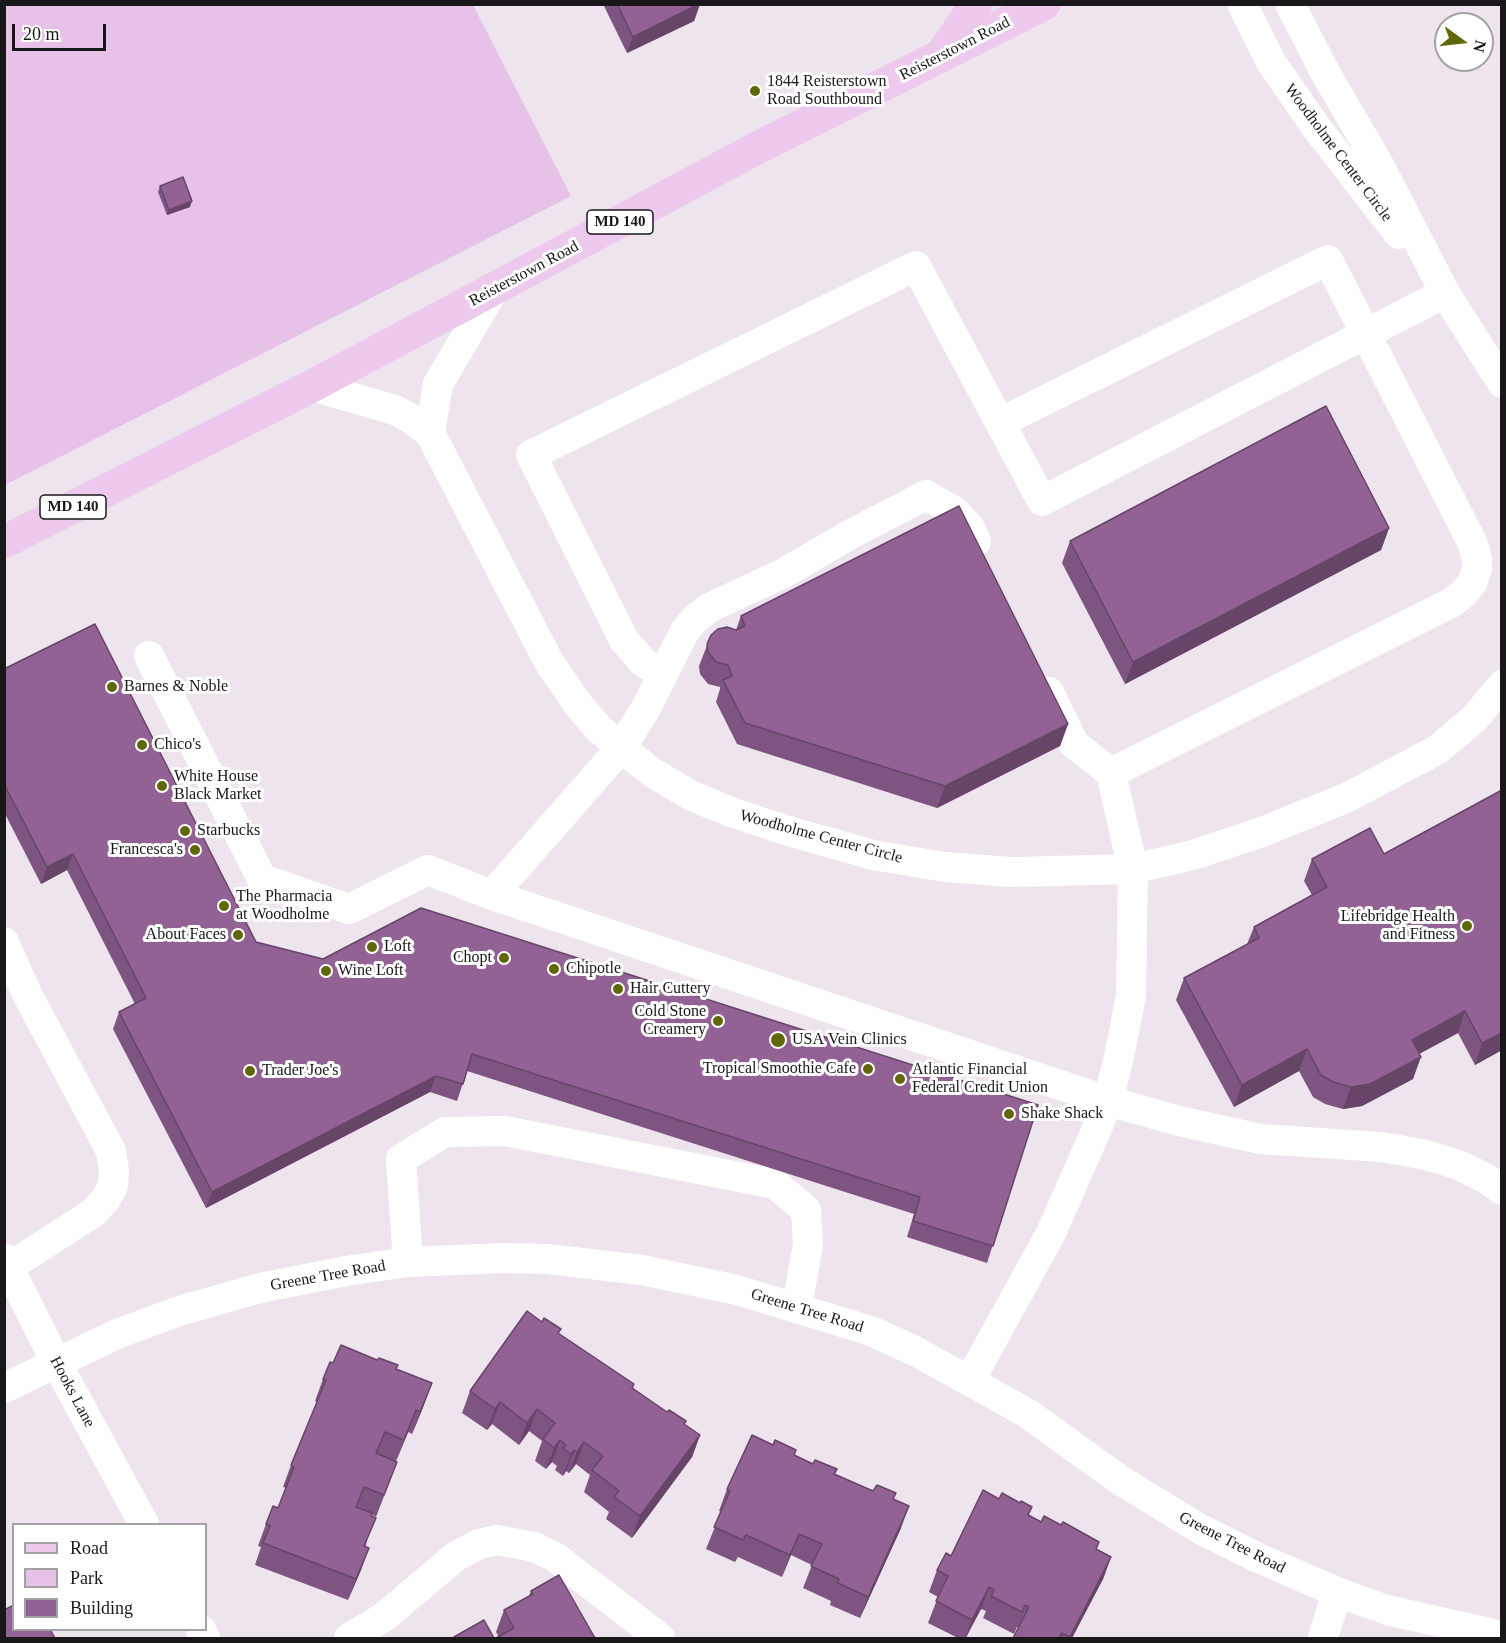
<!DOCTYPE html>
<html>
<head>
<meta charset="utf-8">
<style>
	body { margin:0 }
	#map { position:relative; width:1506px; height:1643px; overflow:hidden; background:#ede4ed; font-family:"Times New Roman",serif }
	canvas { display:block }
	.frame { position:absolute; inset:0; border:6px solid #1a171a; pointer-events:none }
	.legend { position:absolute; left:12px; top:1523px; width:195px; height:108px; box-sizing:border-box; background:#fff; border:2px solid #a3a2a3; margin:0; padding:8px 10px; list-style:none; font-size:18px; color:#1a171a }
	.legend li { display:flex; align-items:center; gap:12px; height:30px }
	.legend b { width:30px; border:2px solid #a3a2a3 }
	.north { position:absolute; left:1434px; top:12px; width:60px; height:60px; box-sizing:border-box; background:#fff; border:2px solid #a3a2a3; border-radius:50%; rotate:105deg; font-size:16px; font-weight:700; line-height:24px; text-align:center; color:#1a171a }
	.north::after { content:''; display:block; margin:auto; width:21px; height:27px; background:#5f6708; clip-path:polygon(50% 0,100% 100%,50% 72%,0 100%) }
	.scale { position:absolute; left:12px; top:24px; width:94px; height:27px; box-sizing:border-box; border:3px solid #1a171a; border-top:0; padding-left:8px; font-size:18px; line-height:21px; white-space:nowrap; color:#1a171a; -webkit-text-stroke:4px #fff; paint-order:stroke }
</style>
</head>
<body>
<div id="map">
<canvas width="1506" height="1643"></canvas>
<div class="frame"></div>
<ul class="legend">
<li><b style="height:8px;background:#edc9ee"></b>Road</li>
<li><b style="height:16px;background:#e7c2e8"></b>Park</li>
<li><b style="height:16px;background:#936295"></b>Building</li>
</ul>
<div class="north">N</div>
<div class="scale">20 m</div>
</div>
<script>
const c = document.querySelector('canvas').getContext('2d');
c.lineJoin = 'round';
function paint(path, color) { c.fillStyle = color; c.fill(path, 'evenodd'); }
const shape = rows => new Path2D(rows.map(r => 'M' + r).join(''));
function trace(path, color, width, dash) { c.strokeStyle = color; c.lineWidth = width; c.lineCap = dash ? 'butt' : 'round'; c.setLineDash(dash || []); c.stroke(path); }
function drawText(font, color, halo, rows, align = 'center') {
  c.font = font + ' "Times New Roman",serif'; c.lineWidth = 6; c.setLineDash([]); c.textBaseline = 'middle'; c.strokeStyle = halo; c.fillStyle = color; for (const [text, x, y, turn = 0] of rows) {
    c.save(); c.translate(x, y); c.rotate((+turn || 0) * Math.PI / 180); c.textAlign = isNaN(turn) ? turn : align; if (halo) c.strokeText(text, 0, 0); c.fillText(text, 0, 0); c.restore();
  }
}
const green = shape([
	[5,5,473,5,571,196,5,485]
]);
const minor = shape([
	[1242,4,1271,62,1316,127,1399,234],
	[1290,4,1327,76,1378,163,1445,293,1502,383],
	[312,386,395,410,410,418,430,433,549,662,577,703,598,728,621,748,653,773,692,796,731,812,785,830,873,855,945,867,1011,872,1133,869,1193,855,1262,832,1346,798,1437,750,1475,718,1502,685],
	[430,433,438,384,493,291],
	[149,656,262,879,349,909,428,870,492,895,1108,1101,1179,1121,1260,1139,1382,1147,1426,1155,1459,1165,1487,1179,1502,1190],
	[663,675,643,662,624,640,531,455,916,266,1042,501,1445,293],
	[1049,692,1074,744,1111,773],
	[492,895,621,748,646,708,685,631,696,618,709,608,784,573,851,534,926,495,954,511,970,528,976,541],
	[4,942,28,996,111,1151,114,1171,113,1186,105,1200,93,1213,9,1267],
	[4,1258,56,1362,144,1524],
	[408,1262,401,1159,445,1132,505,1131,775,1184,806,1210,808,1244,797,1307],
	[970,1380,1051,1233,1095,1133,1108,1101,1119,1057,1131,996,1133,869,1111,773,1451,603,1463,594,1472,583,1477,569,1477,558,1472,542,1328,260,1001,422],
	[4,1388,117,1334,179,1311,260,1288,346,1271,408,1262,504,1258,547,1259,642,1270,737,1290,871,1331,915,1351,1027,1413,1120,1480,1200,1529,1254,1556,1337,1592,1387,1610,1502,1636],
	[201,1630,205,1638],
	[349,1638,384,1617,455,1557,479,1544,497,1540,534,1547,555,1557,660,1638],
	[1323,1638,1337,1592]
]);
const major = shape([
	[942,54,976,4],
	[4,542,312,386,757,148,1044,4]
]);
const wall = shape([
	[603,4,700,4,694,21,627,53],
	[160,186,190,207,167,215,158,192],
	[1389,528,1381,550,1125,684,1062,563,1070,541],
	[741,616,1068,724,1060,746,937,808,737,744,716,702,720,689,720,687,708,684,700,674,699,666,711,635,736,630],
	[4,669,256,942,323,959,1038,1105,987,1263,907,1237,914,1214,467,1071,457,1101,430,1092,206,1208,113,1029,119,1012,135,1004,67,870,41,884,4,812],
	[1502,790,1502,1050,1475,1065,1458,1033,1419,1054,1413,1079,1362,1106,1343,1109,1325,1104,1313,1097,1299,1071,1234,1107,1176,1000,1184,978,1247,944,1254,927,1312,895,1304,881,1312,859,1384,854],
	[559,1334,634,1384,633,1388,700,1435,692,1457,632,1538,606,1519,609,1512,584,1492,590,1475,576,1464,569,1473,566,1471,563,1476,555,1470,557,1466,552,1462,546,1469,535,1461,542,1441,529,1431,519,1445,492,1424,487,1430,462,1413,470,1391],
	[396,1369,424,1405,412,1434,408,1432,396,1461,397,1462,389,1483,376,1517,372,1515,361,1570,348,1600,255,1565,261,1547,258,1546,266,1524,278,1508,286,1488,283,1487,291,1465,317,1402,315,1401,323,1379],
	[773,1445,796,1450,794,1455,813,1464,837,1469,835,1474,873,1491,894,1499,901,1528,860,1618,830,1605,831,1601,803,1588,812,1565,791,1555,782,1577,738,1557,735,1562,706,1549,721,1512,719,1511,727,1489],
	[1029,1515,1111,1557,1103,1579,1072,1638,1013,1638,1019,1628,1017,1627,1014,1634,983,1618,986,1611,981,1609,966,1638,958,1638,928,1623,938,1597,929,1592,937,1570,951,1556],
	[531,1591,595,1638,499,1637,496,1632,504,1610,529,1596]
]);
const shadedWall = shape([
	[699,4,700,4,694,21,627,53,633,37],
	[192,201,190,207,167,215,169,210],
	[1389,528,1381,550,1125,684,1133,662],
	[1068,724,1060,746,937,808,945,786],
	[73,854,67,870,41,884,47,867],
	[1465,1011,1458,1033,1404,1062,1412,1040],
	[1502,1033,1502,1050,1475,1065,1482,1043],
	[1307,1049,1299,1071,1234,1107,1242,1085],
	[1421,1057,1413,1079,1362,1106,1343,1109,1351,1087],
	[436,1076,430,1092,206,1208,212,1192],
	[432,1383,424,1405,412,1434,420,1412],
	[500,1402,492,1424,487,1430,495,1409],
	[537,1409,529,1431,519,1445,527,1423],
	[416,1410,408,1432,396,1462,404,1440],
	[700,1435,692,1457,632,1538,640,1516],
	[560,1440,552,1462,546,1469,554,1448],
	[584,1442,576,1464,569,1473,577,1452],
	[574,1450,566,1471,563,1476,571,1454],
	[909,1506,901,1528,860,1618,868,1597],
	[799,1534,791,1555,782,1577,790,1555],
	[369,1548,361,1570,348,1600,356,1579],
	[1111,1557,1103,1579,1072,1638,1069,1638],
	[989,1587,981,1609,965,1638,972,1620]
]);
const building = shape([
	[617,4,699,4,633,37,617,4],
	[183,177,192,201,169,210,160,186,183,177],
	[1326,406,1389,528,1133,662,1070,541,1326,406],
	[959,506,1068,724,945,786,745,723,723,680,732,676,728,665,716,662,708,652,707,644,711,635,718,629,727,627,736,630,745,626,741,616,959,506],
	[95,624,256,942,323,959,421,908,1038,1105,993,1246,913,1221,920,1197,472,1054,463,1084,436,1076,212,1192,119,1012,146,998,73,854,47,867,4,784,4,669,95,624],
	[1502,790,1502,1033,1482,1043,1465,1011,1412,1040,1421,1057,1370,1084,1351,1087,1333,1082,1321,1075,1307,1049,1242,1085,1184,978,1259,938,1254,927,1327,887,1312,859,1370,828,1384,854,1502,790],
	[527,1311,542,1322,544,1318,561,1329,558,1333,634,1384,632,1388,667,1412,669,1410,686,1421,684,1424,700,1435,640,1516,614,1497,619,1491,592,1470,603,1456,584,1442,577,1452,574,1450,571,1454,563,1448,566,1445,560,1440,554,1448,543,1439,555,1423,537,1409,527,1423,500,1402,495,1409,470,1391,527,1311],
	[341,1345,377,1360,379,1358,398,1365,396,1369,432,1383,420,1412,416,1410,404,1440,385,1432,376,1453,397,1462,384,1495,364,1487,356,1507,372,1513,371,1516,376,1518,364,1546,369,1548,356,1579,263,1543,270,1526,266,1524,273,1506,278,1508,294,1467,291,1465,326,1380,323,1379,330,1362,333,1363,341,1345],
	[752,1435,773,1445,775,1440,796,1450,794,1455,813,1464,815,1460,837,1469,834,1474,873,1491,877,1485,896,1493,893,1499,909,1506,868,1597,838,1583,839,1579,811,1566,822,1544,799,1534,790,1555,746,1535,743,1540,714,1527,730,1491,727,1489,752,1435],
	[983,1490,999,1499,1002,1493,1020,1503,1021,1501,1032,1507,1028,1515,1041,1522,1044,1516,1061,1525,1063,1522,1099,1542,1096,1549,1111,1557,1070,1637,1062,1633,1059,1638,1013,1638,1029,1607,1025,1605,1022,1612,991,1596,994,1590,989,1587,972,1620,936,1601,948,1576,937,1570,946,1553,951,1556,983,1490],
	[559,1575,595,1638,496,1638,514,1628,504,1610,533,1594,531,1591,559,1575],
	[14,1605,14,1629,50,1629,55,1638,4,1638,4,1610,14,1605],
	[484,1620,494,1638,455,1638,454,1637,484,1620]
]);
const markers = [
	[755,91,6,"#5f6708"],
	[112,687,6,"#5f6708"],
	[142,745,6,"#5f6708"],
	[162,786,6,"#5f6708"],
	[185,831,6,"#5f6708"],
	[195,850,6,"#5f6708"],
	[224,906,6,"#5f6708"],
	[1467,926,6,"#5f6708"],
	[238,935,6,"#5f6708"],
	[372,947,6,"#5f6708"],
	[504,958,6,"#5f6708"],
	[554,969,6,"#5f6708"],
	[326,971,6,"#5f6708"],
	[618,989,6,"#5f6708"],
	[718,1021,6,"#5f6708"],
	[778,1040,8,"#5f6708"],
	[868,1069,6,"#5f6708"],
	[250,1071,6,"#5f6708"],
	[900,1079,6,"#5f6708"],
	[1009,1114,6,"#5f6708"]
];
const shields = [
	[620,222,66],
	[73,507,66]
];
const shieldNames = [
	["MD 140",620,222],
	["MD 140",73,507]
];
const streetNames = [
	["Reisterstown Road",955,49,-27],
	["Woodholme Center Circle",1338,153,53],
	["Reisterstown Road",524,274,-28],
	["Woodholme Center Circle",821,837,15],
	["Greene Tree Road",328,1276,-10],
	["Greene Tree Road",807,1311,17],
	["Hooks Lane",72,1392,62],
	["Greene Tree Road",1232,1543,27]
];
const poiNames = [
	["1844 Reisterstown",767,82],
	["Road Southbound",767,100],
	["Barnes & Noble",124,687],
	["Chico's",154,745],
	["White House",174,777],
	["Black Market",174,795],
	["Starbucks",197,831],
	["Francesca's",183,850,"right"],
	["The Pharmacia",236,897],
	["at Woodholme",236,915],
	["Lifebridge Health",1455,917,"right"],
	["and Fitness",1455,935,"right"],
	["About Faces",226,935,"right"],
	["Loft",384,947],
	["Chopt",492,958,"right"],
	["Chipotle",566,969],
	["Wine Loft",338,971],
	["Hair Cuttery",630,989],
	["Cold Stone",706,1012,"right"],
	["Creamery",706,1030,"right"],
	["USA Vein Clinics",792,1040],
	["Tropical Smoothie Cafe",856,1069,"right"],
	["Atlantic Financial",912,1070],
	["Federal Credit Union",912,1088],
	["Trader Joe's",262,1071],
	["Shake Shack",1021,1114]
];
paint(green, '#e7c2e8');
trace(minor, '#fff', 30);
trace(major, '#edc9ee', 33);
paint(wall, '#7e5480');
paint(shadedWall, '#674568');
paint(building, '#936295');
trace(building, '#674568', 1.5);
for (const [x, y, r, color] of markers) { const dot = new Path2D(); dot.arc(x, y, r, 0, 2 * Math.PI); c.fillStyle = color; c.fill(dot); trace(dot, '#fff', 2); }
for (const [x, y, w] of shields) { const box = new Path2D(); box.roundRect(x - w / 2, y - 12, w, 24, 4.5); c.fillStyle = '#fff'; c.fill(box); trace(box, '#1a171a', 1.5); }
drawText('bold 15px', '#1a171a', null, shieldNames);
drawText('16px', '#1a171a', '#fff', streetNames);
drawText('16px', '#1a171a', '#fff', poiNames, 'left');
</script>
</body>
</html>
